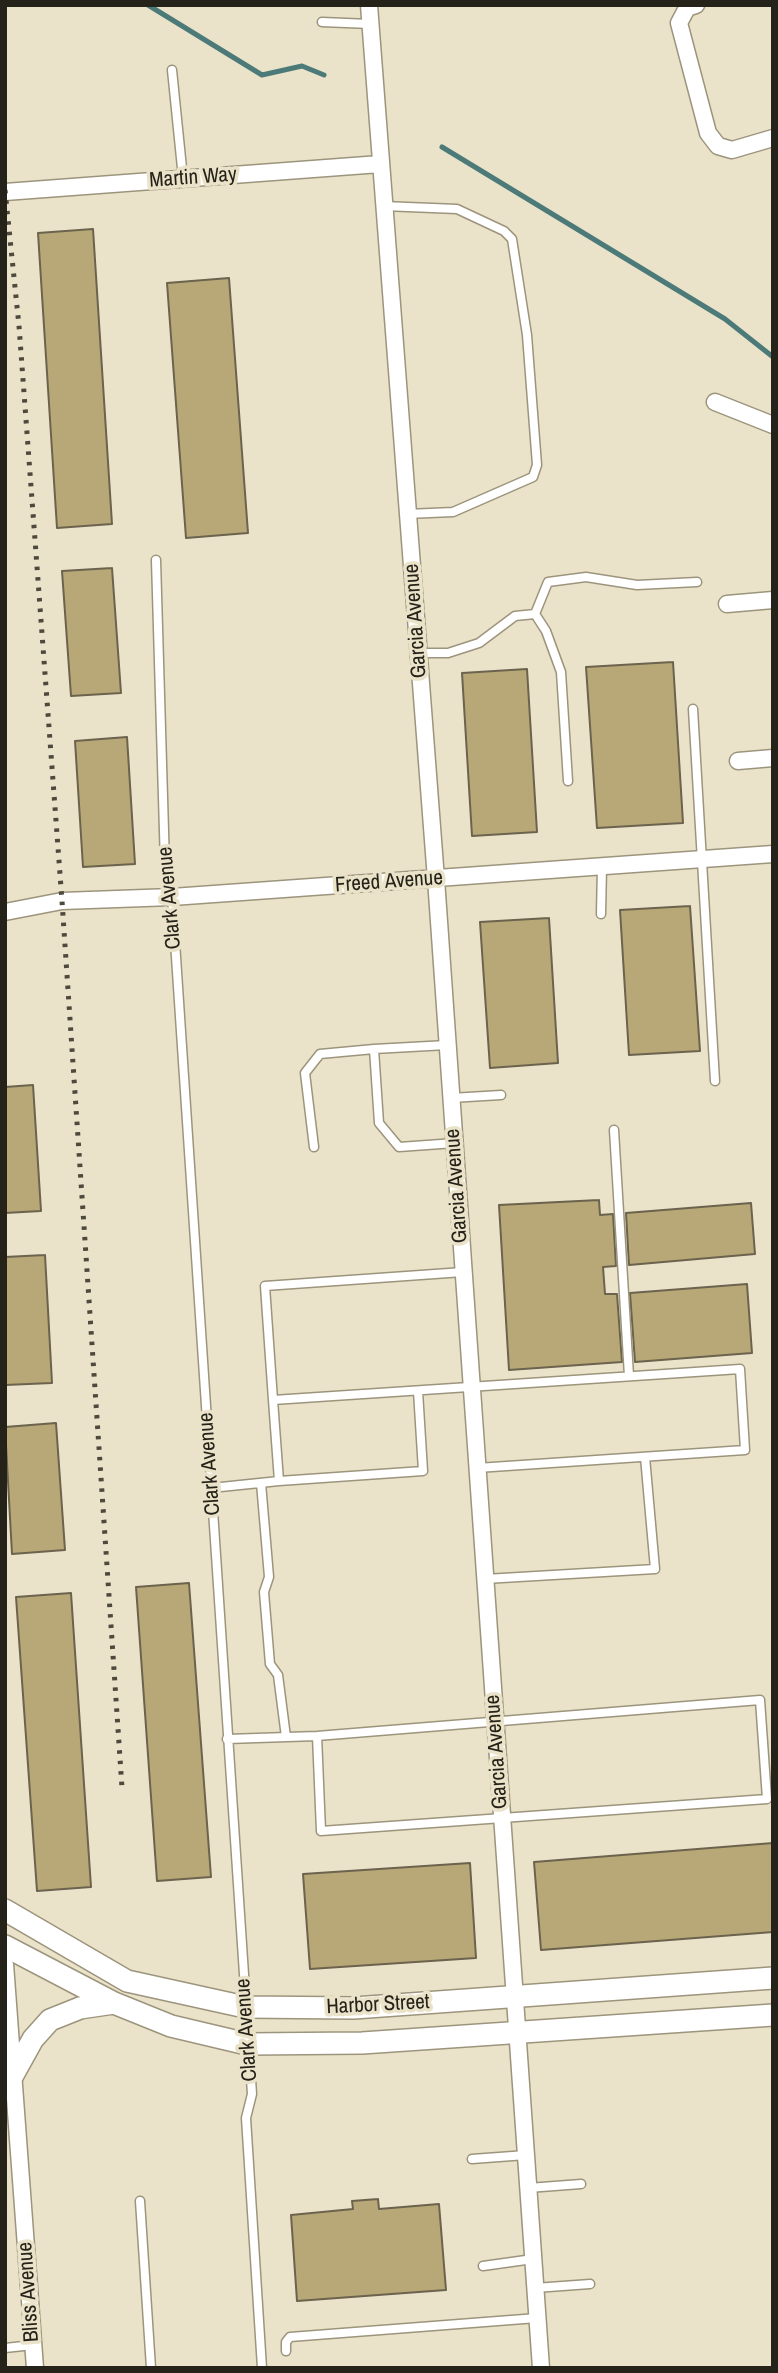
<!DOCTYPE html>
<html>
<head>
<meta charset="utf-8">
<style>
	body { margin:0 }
	#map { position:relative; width:778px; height:2373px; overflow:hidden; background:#ebe3c9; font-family:"Archivo Narrow",sans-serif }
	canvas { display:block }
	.frame { position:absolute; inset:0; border:7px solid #252219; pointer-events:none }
</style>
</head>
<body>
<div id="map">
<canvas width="778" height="2373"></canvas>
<div class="frame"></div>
</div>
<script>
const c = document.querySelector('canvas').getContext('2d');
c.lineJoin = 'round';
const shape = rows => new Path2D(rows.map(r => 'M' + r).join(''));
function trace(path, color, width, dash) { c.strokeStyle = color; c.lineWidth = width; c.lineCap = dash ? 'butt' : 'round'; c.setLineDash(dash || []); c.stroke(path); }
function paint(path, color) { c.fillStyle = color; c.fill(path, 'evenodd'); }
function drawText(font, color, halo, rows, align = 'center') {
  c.font = font + ' "Archivo Narrow",sans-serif'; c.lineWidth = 7; c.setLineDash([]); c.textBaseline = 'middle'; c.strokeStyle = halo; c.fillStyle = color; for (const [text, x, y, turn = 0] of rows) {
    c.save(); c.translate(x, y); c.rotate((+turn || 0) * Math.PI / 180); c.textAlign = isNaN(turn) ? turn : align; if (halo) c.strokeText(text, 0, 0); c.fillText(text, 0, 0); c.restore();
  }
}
const stream = shape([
	[148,5,262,75,302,66,324,75],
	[442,147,725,319,773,357]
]);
const building = shape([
	[93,229,112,524,57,528,38,233,93,229],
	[229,278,248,533,186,538,167,283,229,278],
	[112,568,121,693,71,696,62,571,112,568],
	[673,662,683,823,597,828,586,667,673,662],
	[527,669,537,832,472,836,462,673,527,669],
	[127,737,135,864,83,867,75,741,127,737],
	[690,906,700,1051,629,1055,620,910,690,906],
	[549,918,558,1063,490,1068,480,922,549,918],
	[33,1085,41,1211,5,1213,5,1087,33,1085],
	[599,1200,600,1215,613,1214,616,1266,603,1267,605,1294,617,1294,622,1362,509,1370,499,1205,599,1200],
	[751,1203,755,1254,629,1265,626,1213,751,1203],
	[45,1255,52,1383,5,1385,5,1257,45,1255],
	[747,1284,752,1353,635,1362,630,1293,747,1284],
	[56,1423,65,1550,12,1554,5,1427,56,1423],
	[189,1583,211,1877,157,1881,136,1587,189,1583],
	[71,1593,91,1887,37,1891,16,1597,71,1593],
	[773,1843,773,1932,541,1950,534,1862,773,1843],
	[470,1863,476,1958,310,1969,303,1874,470,1863],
	[378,2199,379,2209,439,2204,446,2290,297,2301,291,2215,353,2209,352,2201,378,2199]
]);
const lane = shape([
	[322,22,370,24],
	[172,70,183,178],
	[383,206,457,209,504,231,512,239,527,335,537,465,533,477,453,512,407,514],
	[156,560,165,865,172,897,252,2094,246,2118,262,2368],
	[535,614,548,582,586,577,637,585,697,582],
	[418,653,448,653,479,643,515,616,535,614,546,631,561,672,568,781],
	[693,709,715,1081],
	[601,914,602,867],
	[447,1045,374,1049,379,1123,399,1147,455,1143],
	[451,1098,501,1095],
	[614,1130,629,1376],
	[314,1147,305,1073,320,1054,374,1049],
	[418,1391,423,1471,279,1481,273,1400,740,1369,745,1450,477,1468],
	[273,1400,265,1286,463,1272],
	[261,1483,269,1577,264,1592,270,1664,278,1675,286,1737],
	[211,1488,279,1481],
	[485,1579,655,1569,645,1457],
	[227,1739,317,1736,760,1700,767,1799,321,1831,317,1736],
	[472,2159,526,2155],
	[528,2188,581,2184],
	[140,2201,151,2368],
	[483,2266,533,2259],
	[535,2288,590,2284],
	[5,2348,33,2345],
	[286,2351,286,2342,290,2337,537,2318]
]);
const street = shape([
	[369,5,436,879,541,2368],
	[696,5,687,8,679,23,708,133,718,146,732,150,773,138],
	[5,192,380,164],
	[715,402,773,425],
	[727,604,773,600],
	[738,761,773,758],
	[5,912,62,901,172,897,773,854],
	[5,1964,35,2368]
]);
const secondary = shape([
	[5,1910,127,1981,245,2007,354,2008,773,1978],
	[5,1946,114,2003,171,2026,247,2044,362,2043,773,2015],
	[13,2075,33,2039,50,2020,80,2008,114,2003]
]);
const rail = shape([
	[5,190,19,326,62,901,122,1788]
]);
const streetNames = [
	["Martin Way",193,178,-4],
	["Garcia Avenue",416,621,-94],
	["Freed Avenue",389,882,-4],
	["Clark Avenue",170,898,-95],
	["Garcia Avenue",457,1186,-94],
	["Clark Avenue",210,1464,-94],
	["Garcia Avenue",497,1752,-94],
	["Harbor Street",378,2005,-3],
	["Clark Avenue",247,2030,-94],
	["Bliss Avenue",29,2292,-94]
];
trace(stream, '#4c7a79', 5);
paint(building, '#b8a877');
trace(building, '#6b634d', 2);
trace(lane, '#9c947c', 11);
trace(street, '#9c947c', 19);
trace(secondary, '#9c947c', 24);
trace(lane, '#fff', 8);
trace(street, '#fff', 16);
trace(secondary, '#fff', 21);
trace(rail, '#4d493d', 5, [3.5, 7]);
drawText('21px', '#252219', '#ebe3c9', streetNames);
</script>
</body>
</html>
